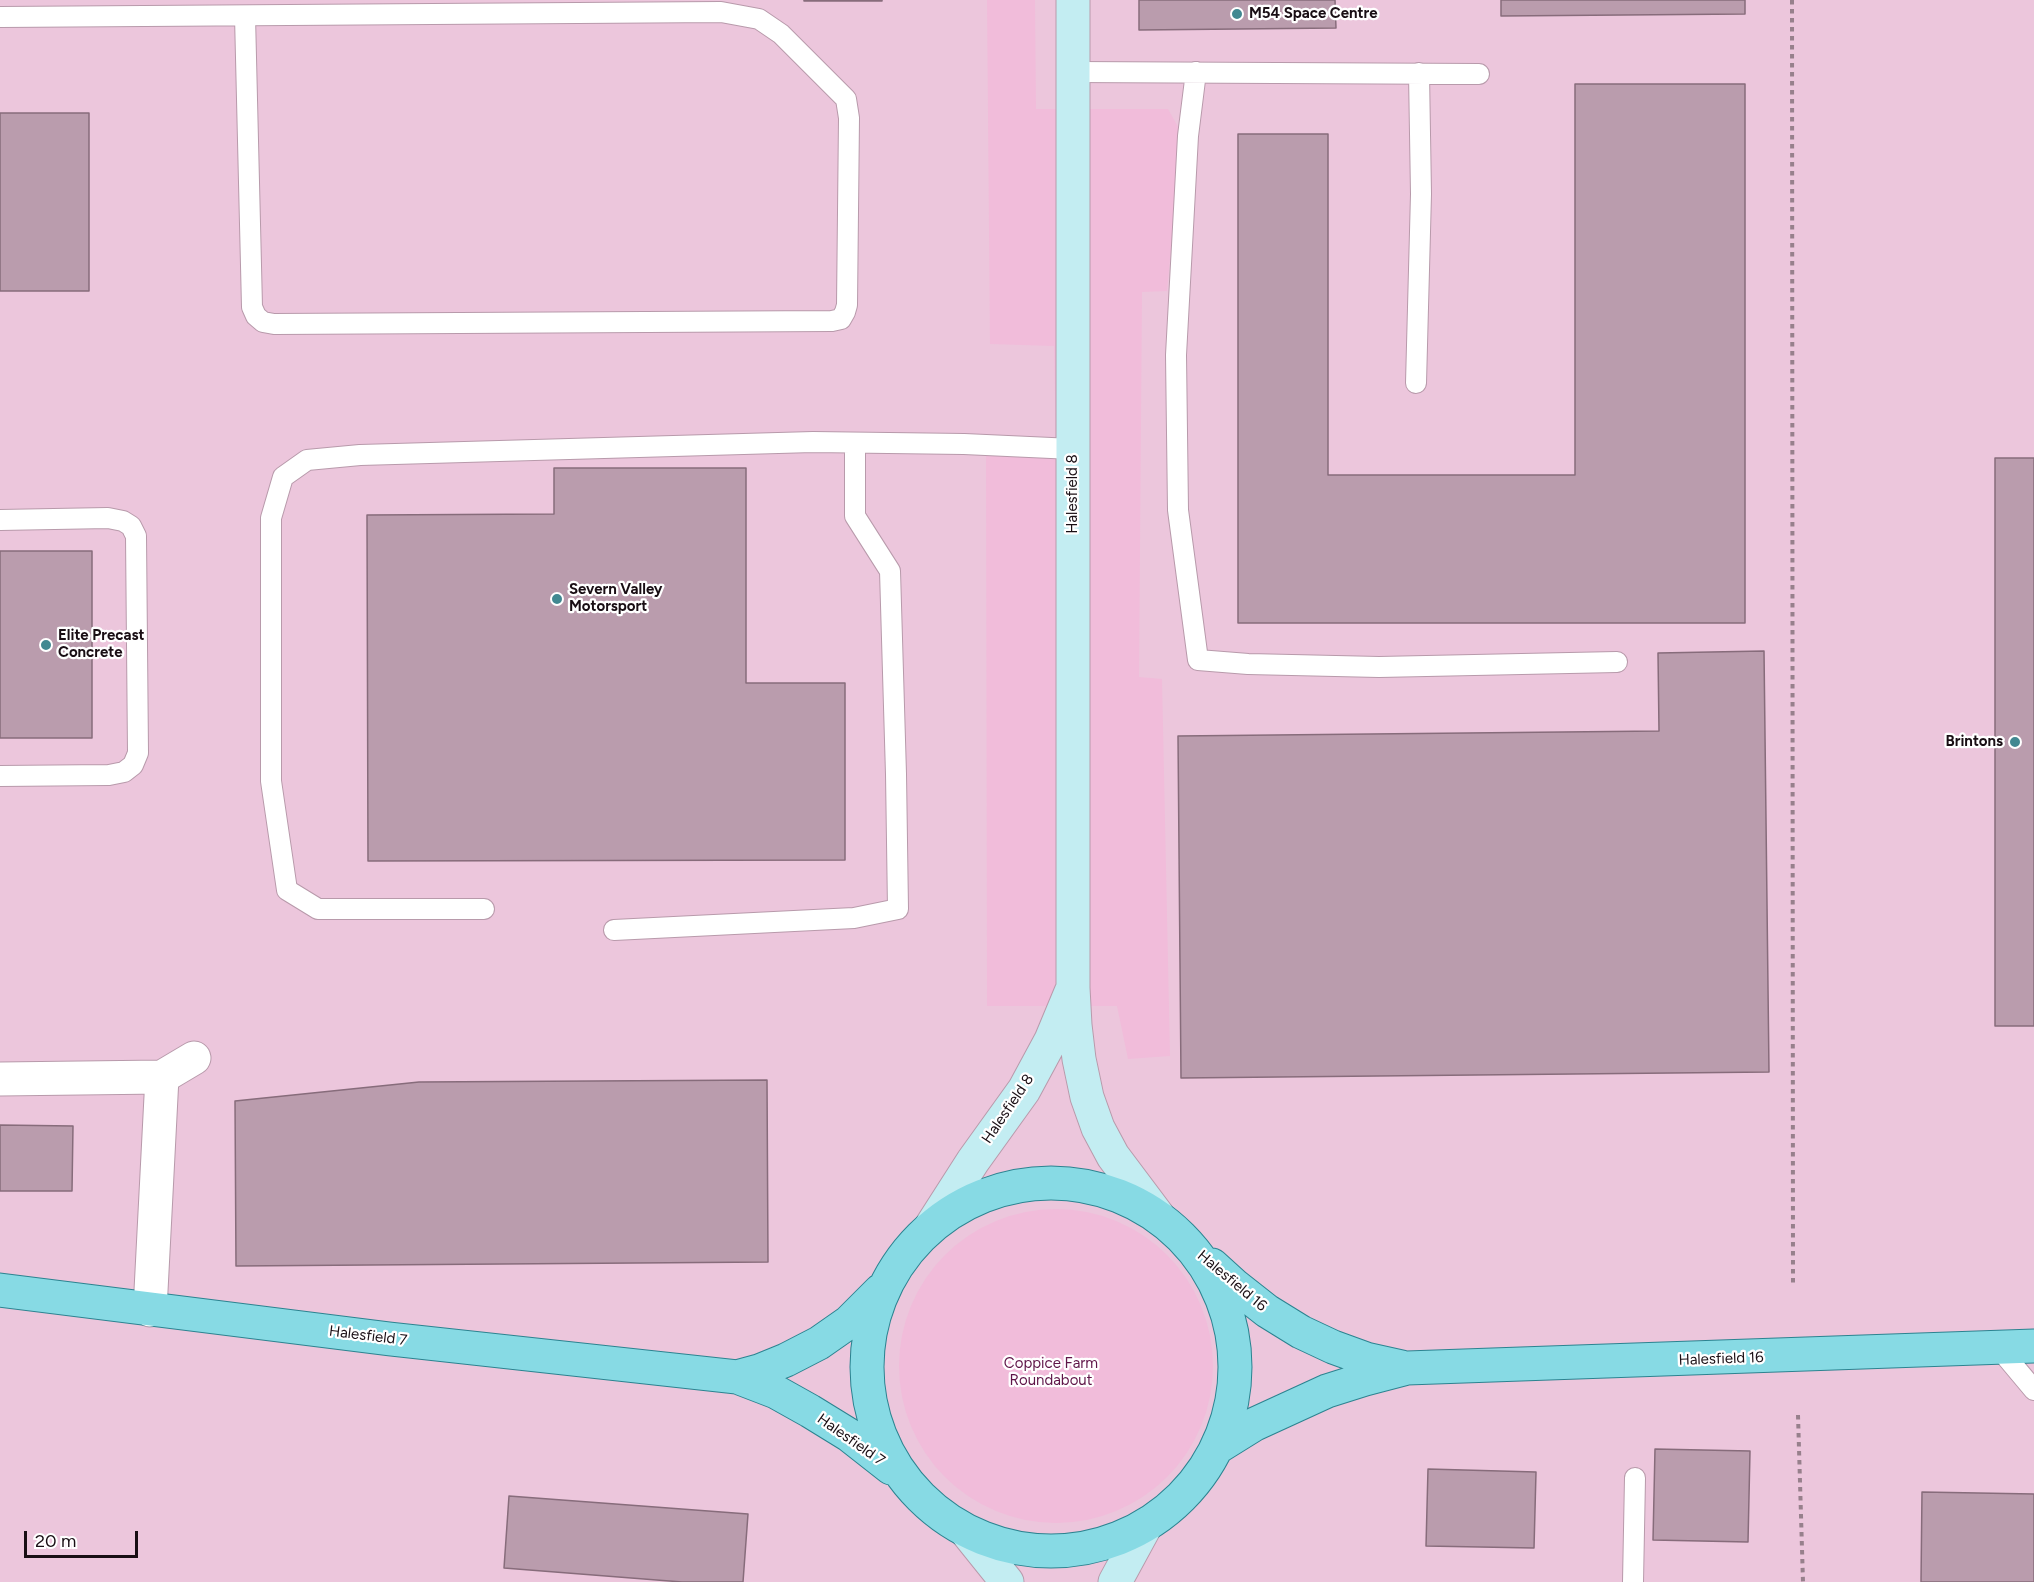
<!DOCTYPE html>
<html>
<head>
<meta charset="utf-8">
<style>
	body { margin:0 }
	#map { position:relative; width:2034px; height:1582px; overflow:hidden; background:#f5d5e7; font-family:Figtree,sans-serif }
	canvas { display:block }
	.scale { position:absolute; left:24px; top:1531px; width:114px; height:27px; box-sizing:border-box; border:3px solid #190e14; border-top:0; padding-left:8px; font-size:18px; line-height:21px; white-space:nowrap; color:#190e14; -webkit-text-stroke:4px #fff; paint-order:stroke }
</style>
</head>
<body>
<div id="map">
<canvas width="2034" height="1582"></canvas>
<div class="scale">20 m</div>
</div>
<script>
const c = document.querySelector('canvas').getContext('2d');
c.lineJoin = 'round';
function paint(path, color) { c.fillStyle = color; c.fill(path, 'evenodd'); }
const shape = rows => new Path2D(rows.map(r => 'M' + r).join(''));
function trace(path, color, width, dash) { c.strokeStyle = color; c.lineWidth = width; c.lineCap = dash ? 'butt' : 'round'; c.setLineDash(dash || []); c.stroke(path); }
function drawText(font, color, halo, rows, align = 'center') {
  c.font = font + ' Figtree,sans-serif'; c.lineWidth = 4.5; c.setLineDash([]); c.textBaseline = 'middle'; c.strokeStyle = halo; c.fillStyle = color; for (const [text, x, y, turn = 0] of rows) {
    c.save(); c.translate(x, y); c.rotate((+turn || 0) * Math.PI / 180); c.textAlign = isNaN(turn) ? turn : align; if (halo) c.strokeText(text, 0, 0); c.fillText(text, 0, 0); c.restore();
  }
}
const built = shape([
	[0,0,2034,0,2034,1582,0,1582]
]);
const green = shape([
	[987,0,1035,0,1036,109,1168,109,1182,134,1167,291,1142,292,1139,677,1162,679,1170,1056,1128,1059,1117,1006,987,1006,986,449,1056,449,1054,346,990,344],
	'899 1366a157 157 0 1 1 314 0a157 157 0 1 1-314 0Z'
]);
const building = shape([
	[804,0,882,0,882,1,804,1,804,0],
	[1139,0,1335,0,1336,28,1139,30,1139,0],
	[1501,0,1745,0,1745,14,1501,16,1501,0],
	[1575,84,1745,84,1745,623,1238,623,1238,134,1328,134,1328,475,1575,475,1575,84],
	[0,113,89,113,89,291,0,291,0,113],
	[1995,458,2034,458,2034,1026,1995,1026,1995,458],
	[554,468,746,468,746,683,845,683,845,860,368,861,367,515,554,514,554,468],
	[0,551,92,551,92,738,0,738,0,551],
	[1764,651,1769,1072,1181,1078,1178,736,1659,731,1658,653,1764,651],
	[767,1080,768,1262,236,1266,235,1101,419,1082,767,1080],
	[0,1125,73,1126,72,1191,0,1191,0,1125],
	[1655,1449,1750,1451,1748,1542,1653,1540,1655,1449],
	[1428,1469,1536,1472,1534,1548,1426,1546,1428,1469],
	[1922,1492,2034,1494,2034,1582,1921,1582,1922,1492],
	[509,1496,748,1514,743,1582,682,1582,504,1568,509,1496]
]);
const path = shape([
	[1792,0,1793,1287],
	[1798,1415,1803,1582]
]);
const lane = shape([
	[0,17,721,12,759,19,781,34,846,99,849,118,847,305,845,312,841,319,832,321,274,324,263,322,256,316,252,307,245,16],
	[1073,72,1479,74],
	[1196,72,1188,136,1176,355,1178,510,1198,660,1248,664,1379,667,1617,662],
	[1416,383,1421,194,1419,73],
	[0,520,108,518,123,521,131,526,136,536,138,753,133,765,124,772,109,775,0,776],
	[484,909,318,909,287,890,271,781,271,518,283,477,307,460,360,455,813,442,964,444,1073,449],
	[614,930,854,918,898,909,896,774,890,571,855,516,855,443],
	[1998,1347,2034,1390],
	[1633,1582,1635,1478]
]);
const street = shape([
	[0,1079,162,1077,194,1058],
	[150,1310,162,1077]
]);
const secondary = shape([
	[1073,0,1073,988,1075,1025,1079,1059,1087,1097,1098,1128,1113,1156,1158,1216],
	[932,1225,973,1161,1024,1090,1051,1040,1071,992],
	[966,1531,1007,1582],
	[1115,1582,1146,1525]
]);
const primary = shape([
	'867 1367a184 184 0 1 1 368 0a184 184 0 1 1-368 0Z',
	[1212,1265,1234,1285,1267,1311,1301,1332,1333,1347,1366,1359,1402,1367],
	[0,1290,390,1339,737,1377,776,1392,810,1411,849,1435,891,1468],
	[737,1377,759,1371,786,1360,819,1343,849,1322,880,1291],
	[1218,1447,1255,1424,1327,1391,1365,1379,1407,1368,2034,1346]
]);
const markers = [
	[1237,14,6,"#418891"],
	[557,599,6,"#418891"],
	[46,645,6,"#418891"],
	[2015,742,6,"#418891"]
];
const poiNames = [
	["M54 Space Centre",1249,14],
	["Severn Valley",569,590],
	["Motorsport",569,607],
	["Elite Precast",58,636],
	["Concrete",58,653],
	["Brintons",2003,742,"right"]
];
const streetNames = [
	["Halesfield 8",1073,494,-90],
	["Halesfield 8",1008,1109,-56],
	["Halesfield 16",1232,1281,40],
	["Halesfield 7",368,1336,7],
	["Halesfield 16",1721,1359,-2],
	["Halesfield 7",851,1440,35]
];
const parkNames = [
	["Coppice Farm",1051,1364],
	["Roundabout",1051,1381]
];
paint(built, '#ecc6dc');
paint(green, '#f1bcda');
paint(building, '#ba9cad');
trace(building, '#876c7b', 1.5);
trace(lane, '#b89aab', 22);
trace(street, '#b89aab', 35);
trace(secondary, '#b89aab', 35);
trace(primary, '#2c8390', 35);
trace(path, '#97808c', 4, [4.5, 4.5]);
trace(lane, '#fff', 20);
trace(street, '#fff', 33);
trace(secondary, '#c3edf2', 33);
trace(primary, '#87dae4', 33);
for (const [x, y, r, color] of markers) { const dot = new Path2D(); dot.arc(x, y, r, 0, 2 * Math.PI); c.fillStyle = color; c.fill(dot); trace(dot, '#fff', 2); }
drawText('bold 15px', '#190e14', '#fff', poiNames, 'left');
drawText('15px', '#190e14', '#fff', streetNames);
drawText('15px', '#5f1548', '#fff', parkNames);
</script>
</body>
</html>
